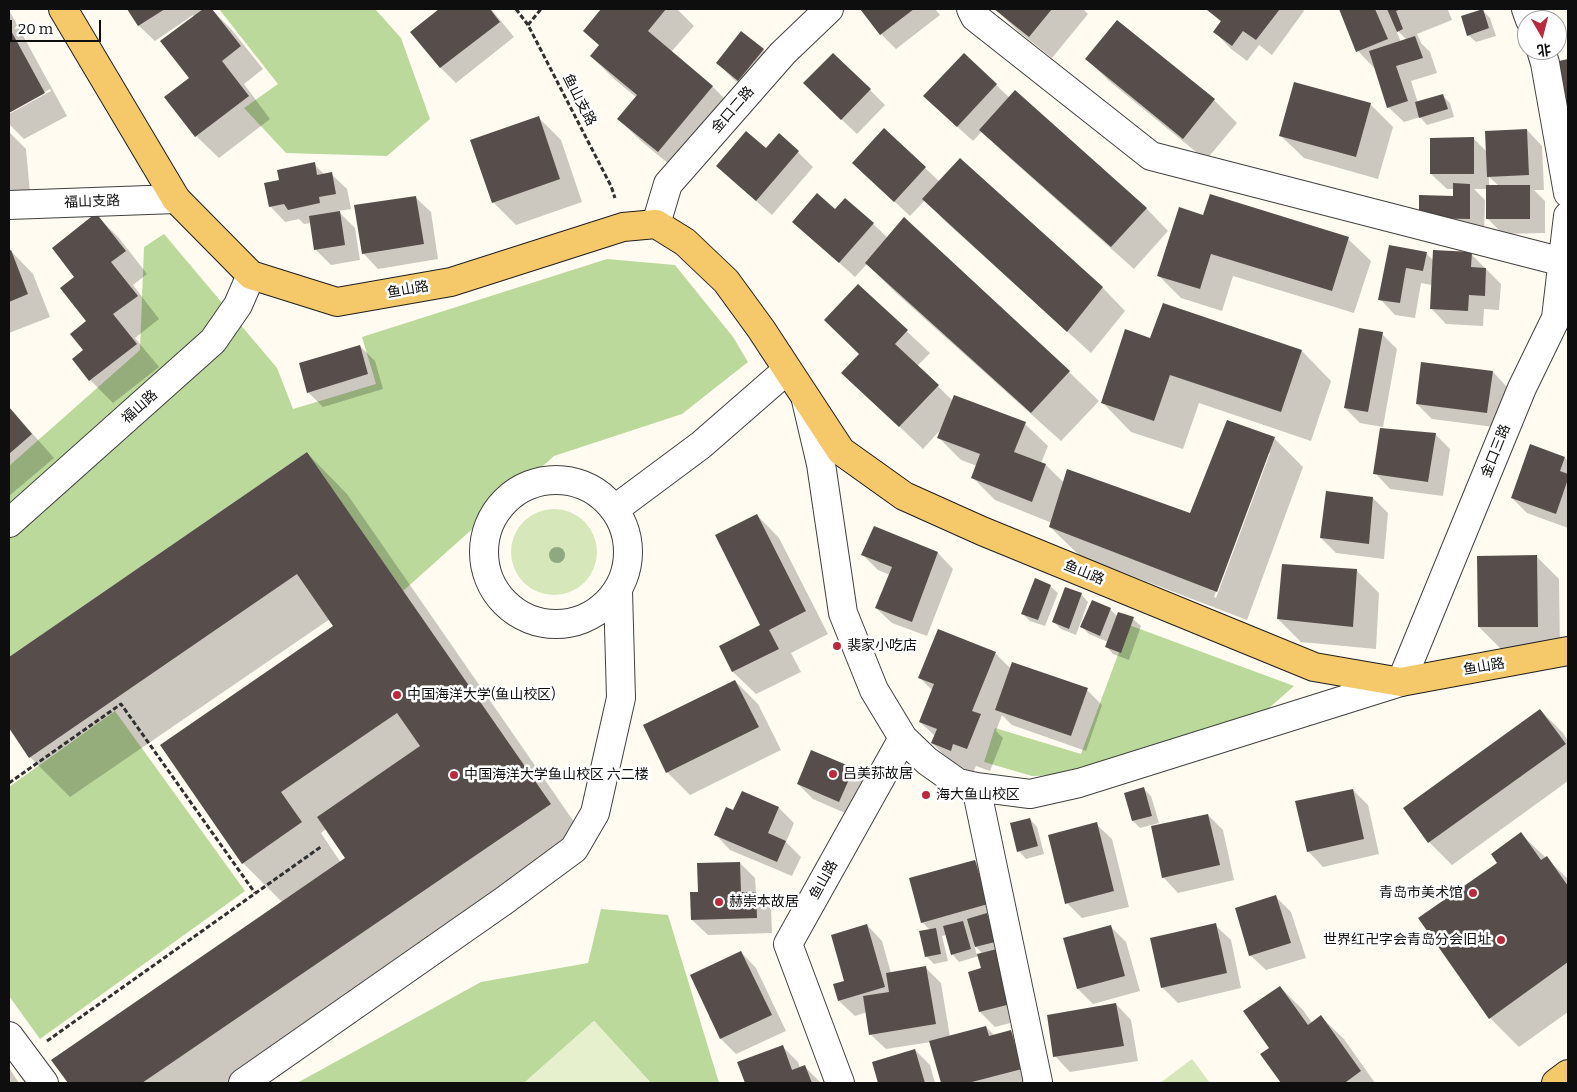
<!DOCTYPE html>
<html>
<head>
<meta charset="utf-8">
<style>
	body { margin:0 }
	#map { position:relative; width:1577px; height:1092px; overflow:hidden; background:#fffbf0; font-family:Bitter,"Noto Sans SC",serif }
	canvas { display:block }
	.frame { position:absolute; inset:0; border:10px solid #0e0e0e; pointer-events:none }
	.north { position:absolute; left:1517px; top:10px; width:50px; height:50px; box-sizing:border-box; background:#fff; border:1px solid #9f9f9f; border-radius:50%; rotate:172deg; font-size:14px; font-weight:700; line-height:20px; text-align:center; color:#0e0e0e }
	.north::after { content:''; display:block; margin:auto; width:18px; height:22px; background:#bb293c; clip-path:polygon(50% 0,100% 100%,50% 72%,0 100%) }
	.scale { position:absolute; left:10px; top:20px; width:91px; height:22px; box-sizing:border-box; border:2px solid #0e0e0e; border-top:0; padding-left:6px; font-size:15px; line-height:18px; white-space:nowrap; color:#0e0e0e; -webkit-text-stroke:4px #fff; paint-order:stroke }
</style>
</head>
<body>
<div id="map">
<canvas width="1577" height="1092"></canvas>
<div class="frame"></div>
<div class="north">北</div>
<div class="scale">20 m</div>
</div>
<script>
const c = document.querySelector('canvas').getContext('2d');
c.lineJoin = 'round';
function paint(path, color) { c.fillStyle = color; c.fill(path, 'evenodd'); }
const shape = rows => new Path2D(rows.map(r => 'M' + r).join(''));
function trace(path, color, width, dash) { c.strokeStyle = color; c.lineWidth = width; c.lineCap = dash ? 'butt' : 'round'; c.setLineDash(dash || []); c.stroke(path); }
function drawText(font, color, halo, rows, align = 'center') {
  c.font = font + ' Bitter,"Noto Sans SC",serif'; c.lineWidth = 5; c.setLineDash([]); c.textBaseline = 'middle'; c.strokeStyle = halo; c.fillStyle = color; for (const [text, x, y, turn = 0] of rows) {
    c.save(); c.translate(x, y); c.rotate((+turn || 0) * Math.PI / 180); c.textAlign = isNaN(turn) ? turn : align; if (halo) c.strokeText(text, 0, 0); c.fillText(text, 0, 0); c.restore();
  }
}
const green = shape([
	'511 552a43 43 0 1 1 86 0a43 43 0 1 1-86 0Z',
	[1192,1059,1210,1083,1160,1083]
]);
const forest = shape([
	[219,9,375,9,401,38,430,119,387,156,286,153,244,108,278,84],
	[164,234,277,368,293,409,376,384,362,337,607,259,675,265,733,337,748,362,682,414,554,456,403,591,307,452,9,657,9,466,140,350,144,247],
	[1129,625,1294,686,1253,722,1072,775,1032,776,984,762,995,728,1081,754],
	[115,711,245,891,40,1039,9,996,9,787],
	[601,909,668,915,719,1083,651,1083,594,1021,524,1083,297,1083,481,982,588,963]
]);
const pitch = shape([
	[594,1021,651,1083,524,1083]
]);
const shadow = shape([
	[128,9,211,9,231,29,263,69,244,84,270,119,219,158,196,136,190,78,194,17,193,15,155,41,139,26],
	[441,9,491,9,514,37,456,83,441,68,412,32],
	[603,9,677,9,694,26,671,52,713,87,735,109,681,174,641,141,618,119,636,97,614,79,591,56,600,46,584,31],
	[862,9,935,9,940,15,896,49,881,34],
	[996,9,1083,9,1088,14,1052,58,1018,31],
	[1210,9,1302,9,1304,11,1272,55,1259,45,1247,61,1230,48,1215,32,1222,23,1209,10],
	[1341,9,1451,9,1448,10,1452,20,1417,34,1421,43,1430,52,1437,73,1411,81,1418,103,1443,96,1450,103,1454,117,1427,125,1420,117,1404,122,1388,107,1376,70,1358,51],
	[1396,30,1397,30,1407,40,1401,42],
	[9,10,67,116,24,139,9,124,9,114,51,91,50,89,9,112],
	[1482,10,1490,18,1496,36,1476,42,1468,35],
	[763,50,778,65,754,95,733,79,718,63],
	[1087,59,1214,100,1237,123,1206,160,1109,81],
	[1568,61,1568,114,1561,62],
	[996,85,1010,98,1146,208,1168,231,1134,269,1003,152,982,131,973,141,940,111],
	[870,90,885,105,857,134,820,99],
	[1370,104,1393,127,1378,179,1304,158,1281,136],
	[538,117,561,140,582,202,516,225,493,202],
	[884,130,940,182,960,160,1103,288,1125,311,1091,353,946,222,925,200,910,216,869,178],
	[1527,130,1542,146,1544,190,1534,190,1545,201,1545,233,1503,234,1488,219,1487,189,1474,189,1485,200,1484,234,1436,233,1454,197,1454,189,1447,189,1431,174,1473,138,1487,152],
	[1489,177,1499,186,1489,187],
	[9,132,26,149,30,193,9,196],
	[798,152,813,167,772,215,733,181,718,166],
	[314,164,325,175,331,174,347,189,351,209,338,211,355,228,360,260,331,265,316,250,312,223,304,224,299,219,285,222,270,206,281,181],
	[415,197,431,212,438,259,378,269,363,253],
	[835,211,873,224,888,238,1069,372,1099,401,1061,441,895,292,867,264,855,277,794,222],
	[96,215,119,238,147,274,133,285,159,319,135,338,159,367,113,403,90,380,74,359,85,350,88,321,76,278],
	[1204,216,1348,239,1371,261,1354,313,1233,276,1222,311,1181,298,1158,275],
	[1390,246,1426,253,1433,260,1471,254,1501,284,1499,310,1484,309,1483,326,1446,324,1431,308,1432,285,1421,283,1415,318,1395,315,1380,299],
	[11,251,33,274,50,317,9,333,9,252],
	[858,286,930,353,917,366,953,401,1025,424,1048,446,1041,463,1046,465,1064,483,1190,515,1274,438,1303,467,1247,620,1080,556,1050,527,1052,523,995,500,972,477,977,466,961,460,939,438,942,428,923,449,843,373,860,354],
	[1267,453,1270,453,1216,598,1214,597],
	[1163,305,1302,351,1331,381,1311,441,1199,403,1183,449,1131,432,1102,402,1151,340],
	[1382,334,1397,349,1383,427,1360,423,1345,408],
	[360,346,375,361,383,389,323,407,308,392],
	[1493,372,1508,388,1502,428,1432,419,1417,404],
	[9,407,54,458,9,496],
	[1435,434,1450,449,1443,496,1390,489,1375,473],
	[307,453,347,494,590,845,241,1083,69,1083,53,1060,283,903,243,863,335,626,330,619,70,797,30,757,9,726,9,659],
	[326,829,347,859,341,863,321,833],
	[1565,458,1568,461,1568,528,1527,513,1512,498],
	[1373,498,1388,513,1384,559,1336,553,1321,538],
	[757,515,779,538,828,634,791,653,801,672,756,694,733,672,720,646,761,626],
	[874,528,938,553,953,569,927,636,892,623,876,608,890,575,878,570,863,555],
	[1536,556,1559,579,1560,649,1502,650,1479,627],
	[1356,570,1379,593,1376,649,1301,642,1278,619],
	[1050,586,1058,593,1045,626,1030,621,1023,614],
	[1081,594,1088,602,1076,635,1061,629,1054,622],
	[1092,602,1110,609,1117,616,1133,619,1141,626,1129,660,1113,654,1106,646,1108,642,1089,634,1082,627],
	[995,653,1011,669,1087,690,1102,705,1086,751,1012,725,1002,715,996,731,1003,738,990,771,976,766,973,773,955,766,932,743,935,736,920,722,933,691,920,678],
	[735,681,758,704,781,750,690,795,667,772],
	[1540,710,1563,733,1568,741,1568,781,1452,865,1429,842,1404,808],
	[853,769,868,784,854,817,813,799,798,784],
	[1144,789,1151,796,1159,823,1140,828,1133,821],
	[1353,790,1368,805,1379,854,1323,867,1308,851],
	[742,792,779,808,794,823,786,842,801,857,792,876,730,850,715,834,734,811],
	[1208,815,1223,830,1234,880,1178,893,1163,877],
	[1030,819,1037,827,1044,854,1026,859,1019,851],
	[1096,824,1112,839,1129,907,1082,918,1067,903],
	[1521,834,1568,879,1568,1012,1519,1047,1490,1018,1499,863],
	[975,861,990,876,1026,1019,995,1027,980,1012,982,969,979,956,959,962,952,954,946,935,942,936,948,961,934,964,926,956,930,930,922,922],
	[974,945,983,954,977,955],
	[740,863,755,878,756,892,771,908,772,933,708,935,692,920,699,893],
	[1276,897,1291,912,1306,958,1266,970,1250,955],
	[867,925,882,941,891,973,926,968,941,983,950,1037,986,1027,995,1036,1011,1032,1026,1047,1036,1083,942,1083,931,1042,886,1049,870,1034,867,1012,855,1016,839,1001],
	[1215,925,1231,940,1241,988,1178,1003,1162,987],
	[1110,926,1126,942,1140,991,1093,1004,1078,989],
	[741,952,756,968,786,1031,736,1054,721,1039,691,976],
	[1280,987,1303,1010,1312,1023,1321,1017,1344,1039,1375,1083,1282,1083,1262,1054,1271,1048],
	[1116,1004,1131,1020,1138,1061,1070,1072,1055,1056],
	[783,1047,798,1062,800,1068,805,1067,821,1083,746,1083,739,1063],
	[915,1050,930,1065,935,1083,879,1083,873,1062],
	[9,1068,19,1083,9,1083]
]);
const building = shape([
	[127,9,165,9,138,26],
	[203,9,212,9,241,46,222,61,249,96,195,137,164,97,189,78,160,41],
	[439,9,490,9,500,22,440,68,410,32],
	[601,9,666,9,648,31,713,86,658,152,617,119,637,95,590,56,599,45,583,31],
	[860,9,914,9,880,35],
	[994,9,1052,9,1029,37],
	[1208,9,1280,9,1256,40,1243,31,1232,46,1213,32,1221,21,1207,10],
	[1339,9,1375,9,1388,39,1356,52],
	[1387,9,1401,9,1396,11,1403,29,1397,32],
	[1483,9,1489,28,1467,36,1461,16],
	[1117,20,1215,99,1183,139,1085,59],
	[9,27,45,93,9,113],
	[741,31,764,49,738,81,716,63],
	[1415,36,1423,58,1396,66,1408,101,1387,108,1369,51],
	[833,53,871,89,841,120,803,83],
	[964,53,997,84,957,127,923,96],
	[1568,59,1568,113,1566,113,1559,61],
	[1294,82,1371,103,1356,157,1279,136],
	[1015,90,1147,208,1111,247,979,130],
	[1443,94,1448,109,1419,118,1415,102],
	[539,116,560,179,492,203,470,140],
	[884,128,926,167,894,202,852,163],
	[1527,129,1529,175,1487,177,1485,131],
	[746,131,766,148,779,133,799,151,756,201,716,166],
	[1474,137,1474,174,1430,174,1430,138],
	[960,158,1103,287,1067,332,922,199],
	[315,162,317,175,332,172,336,194,319,197,320,203,288,210,284,204,269,207,264,183,279,180,277,170],
	[1453,183,1470,184,1470,219,1419,218,1419,195,1453,196],
	[1486,185,1530,185,1530,219,1486,219],
	[817,193,835,209,845,198,874,223,839,263,792,222],
	[1210,194,1349,237,1332,291,1211,254,1200,289,1157,276,1179,207,1203,215],
	[416,196,424,244,362,254,354,205],
	[340,211,345,245,314,250,309,216],
	[96,213,126,251,111,262,138,296,113,314,137,344,89,381,72,359,83,350,70,334,86,321,60,288,74,277,52,248],
	[904,217,1070,371,1031,413,865,263],
	[1389,245,1427,252,1423,271,1406,268,1400,303,1378,300],
	[11,250,28,294,9,302,9,251],
	[1433,250,1472,252,1471,267,1486,268,1485,296,1469,295,1468,311,1430,309],
	[858,284,908,330,895,344,939,385,899,427,841,373,859,354,824,320],
	[1163,303,1302,350,1281,412,1170,375,1154,421,1101,403,1125,329,1150,338],
	[1359,328,1383,332,1368,412,1344,408],
	[360,345,368,374,307,393,299,363],
	[1421,362,1493,371,1487,413,1416,404],
	[954,395,1026,422,1014,452,1046,464,1032,502,971,478,980,454,937,438],
	[9,407,32,434,9,454],
	[1227,420,1275,437,1217,592,1049,527,1067,469,1190,513],
	[1380,428,1436,433,1428,482,1373,474],
	[1530,444,1565,457,1560,471,1568,474,1568,479,1556,514,1511,498],
	[307,452,551,804,142,1083,68,1083,51,1060,345,858,317,817,420,746,397,713,281,792,302,822,242,864,160,745,333,626,297,574,29,758,9,728,9,657],
	[1326,491,1373,497,1369,544,1320,538],
	[757,514,806,611,769,630,779,649,732,672,719,646,760,625,715,535],
	[874,526,938,552,912,622,875,608,892,567,861,555],
	[1537,555,1538,627,1478,627,1477,556],
	[1282,564,1357,569,1353,627,1277,619],
	[1035,578,1051,585,1038,620,1021,614],
	[1065,587,1082,593,1069,629,1052,622],
	[1092,600,1111,608,1100,636,1080,627],
	[1118,612,1134,617,1121,653,1105,647],
	[938,629,996,652,972,711,981,714,967,749,953,744,951,751,931,743,937,729,919,722,934,684,918,678],
	[1012,662,1088,688,1071,736,995,710],
	[735,680,759,727,666,773,643,725],
	[1540,709,1566,744,1428,843,1403,808],
	[811,750,854,768,839,802,797,784],
	[1144,787,1152,816,1132,821,1124,793],
	[1353,789,1364,839,1307,852,1295,801],
	[742,791,779,807,768,833,786,841,777,862,714,835,726,807,733,810],
	[1208,814,1220,865,1162,878,1151,826],
	[1030,818,1038,846,1017,852,1010,823],
	[1097,822,1114,891,1065,904,1048,835],
	[1521,832,1541,860,1547,856,1568,886,1568,962,1489,1019,1418,918,1497,863,1491,854],
	[975,860,988,904,921,923,909,878],
	[740,862,741,892,756,892,757,918,691,920,690,892,698,892,697,863],
	[1276,895,1291,943,1249,956,1235,908],
	[987,913,995,942,975,947,967,919],
	[963,921,971,949,951,955,943,926],
	[1216,923,1227,973,1161,988,1150,938],
	[867,924,885,987,838,1001,833,984,844,981,831,935],
	[1111,925,1125,976,1077,989,1063,938],
	[936,928,941,954,925,957,919,931],
	[997,949,1011,1004,979,1012,968,972,981,968,977,954],
	[741,951,772,1015,720,1039,690,975],
	[926,966,936,1024,869,1035,863,996,889,992,886,973],
	[1280,986,1308,1025,1321,1015,1361,1071,1346,1082,1347,1083,1281,1083,1260,1054,1269,1048,1243,1011],
	[1116,1003,1124,1046,1053,1057,1047,1015],
	[986,1026,989,1036,1011,1030,1022,1069,968,1083,941,1083,929,1041],
	[783,1045,792,1070,805,1065,812,1083,745,1083,737,1062],
	[915,1049,925,1083,878,1083,872,1062]
]);
const path = shape([
	[516,9,528,25,611,186,615,198],
	[528,25,541,9],
	[9,783,121,704,255,893],
	[47,1041,322,846]
]);
const minor = shape([
	[971,9,975,17,1151,156,1563,262],
	[1526,9,1530,20],
	[1541,50,1545,63,1568,193],
	[9,205,176,199],
	[656,224,668,184,783,53,829,9],
	[806,400,821,464,843,613,874,690,903,738,927,761,958,783,976,787,1030,794,1079,783,1401,682,1522,388,1556,318,1568,216],
	'484 552a72 72 0 1 1 144 0a72 72 0 1 1-144 0Z',
	[615,509,701,445,787,370],
	[9,523,213,341,238,305,251,275],
	[976,787,1038,1082,1037,1083],
	[9,1036,44,1083],
	[243,1083,505,900,574,849,595,813,621,698,618,591],
	[840,1083,788,944,903,738]
]);
const major = shape([
	[63,9,176,199,251,275,337,302,451,282,623,227,656,224,685,242,726,281,761,329,841,451,904,496,982,531,1314,667,1401,682,1568,651],
	[1556,1083,1568,1074]
]);
const trees = [
	[557,555]
];
const markers = [
	[837,646,5,"#bb293c"],
	[397,695,5,"#bb293c"],
	[833,774,5,"#bb293c"],
	[454,775,5,"#bb293c"],
	[926,795,5,"#bb293c"],
	[1473,893,5,"#bb293c"],
	[719,902,5,"#bb293c"],
	[1501,940,5,"#bb293c"]
];
const streetNames = [
	["鱼山支路",579,100,63],
	["金口二路",733,110,-49],
	["福山支路",92,202,-2],
	["鱼山路",408,290,-10],
	["福山路",140,407,-42],
	["金口三路",1496,451,-68],
	["鱼山路",1084,573,22],
	["鱼山路",1484,667,-10],
	["鱼山路",824,880,-61]
];
const poiNames = [
	["裴家小吃店",847,646],
	["中国海洋大学(鱼山校区)",407,695],
	["吕美荪故居",843,774],
	["中国海洋大学鱼山校区 六二楼",464,775],
	["海大鱼山校区",936,795],
	["青岛市美术馆",1463,893,"right"],
	["赫崇本故居",729,902],
	["世界红卍字会青岛分会旧址",1491,940,"right"]
];
paint(green, '#d6e8ba');
paint(forest, '#bbd99a');
paint(pitch, '#e6f0cc');
paint(shadow, '#0003');
paint(building, '#574e4b');
trace(minor, '#414141', 30);
trace(major, '#1f1f1f', 30);
trace(path, '#303030', 3, [5, 2.5]);
trace(minor, '#fff', 28);
trace(major, '#f5c86a', 28);
c.fillStyle = '#8fa87e';
for (const [x, y] of trees) { c.beginPath(); c.arc(x, y, 8, 0, 2 * Math.PI); c.fill(); }
for (const [x, y, r, color] of markers) { const dot = new Path2D(); dot.arc(x, y, r, 0, 2 * Math.PI); c.fillStyle = color; c.fill(dot); trace(dot, '#fff', 2); }
drawText('14px', '#0e0e0e', '#fff', streetNames);
drawText('14px', '#0e0e0e', '#fff', poiNames, 'left');
</script>
</body>
</html>
